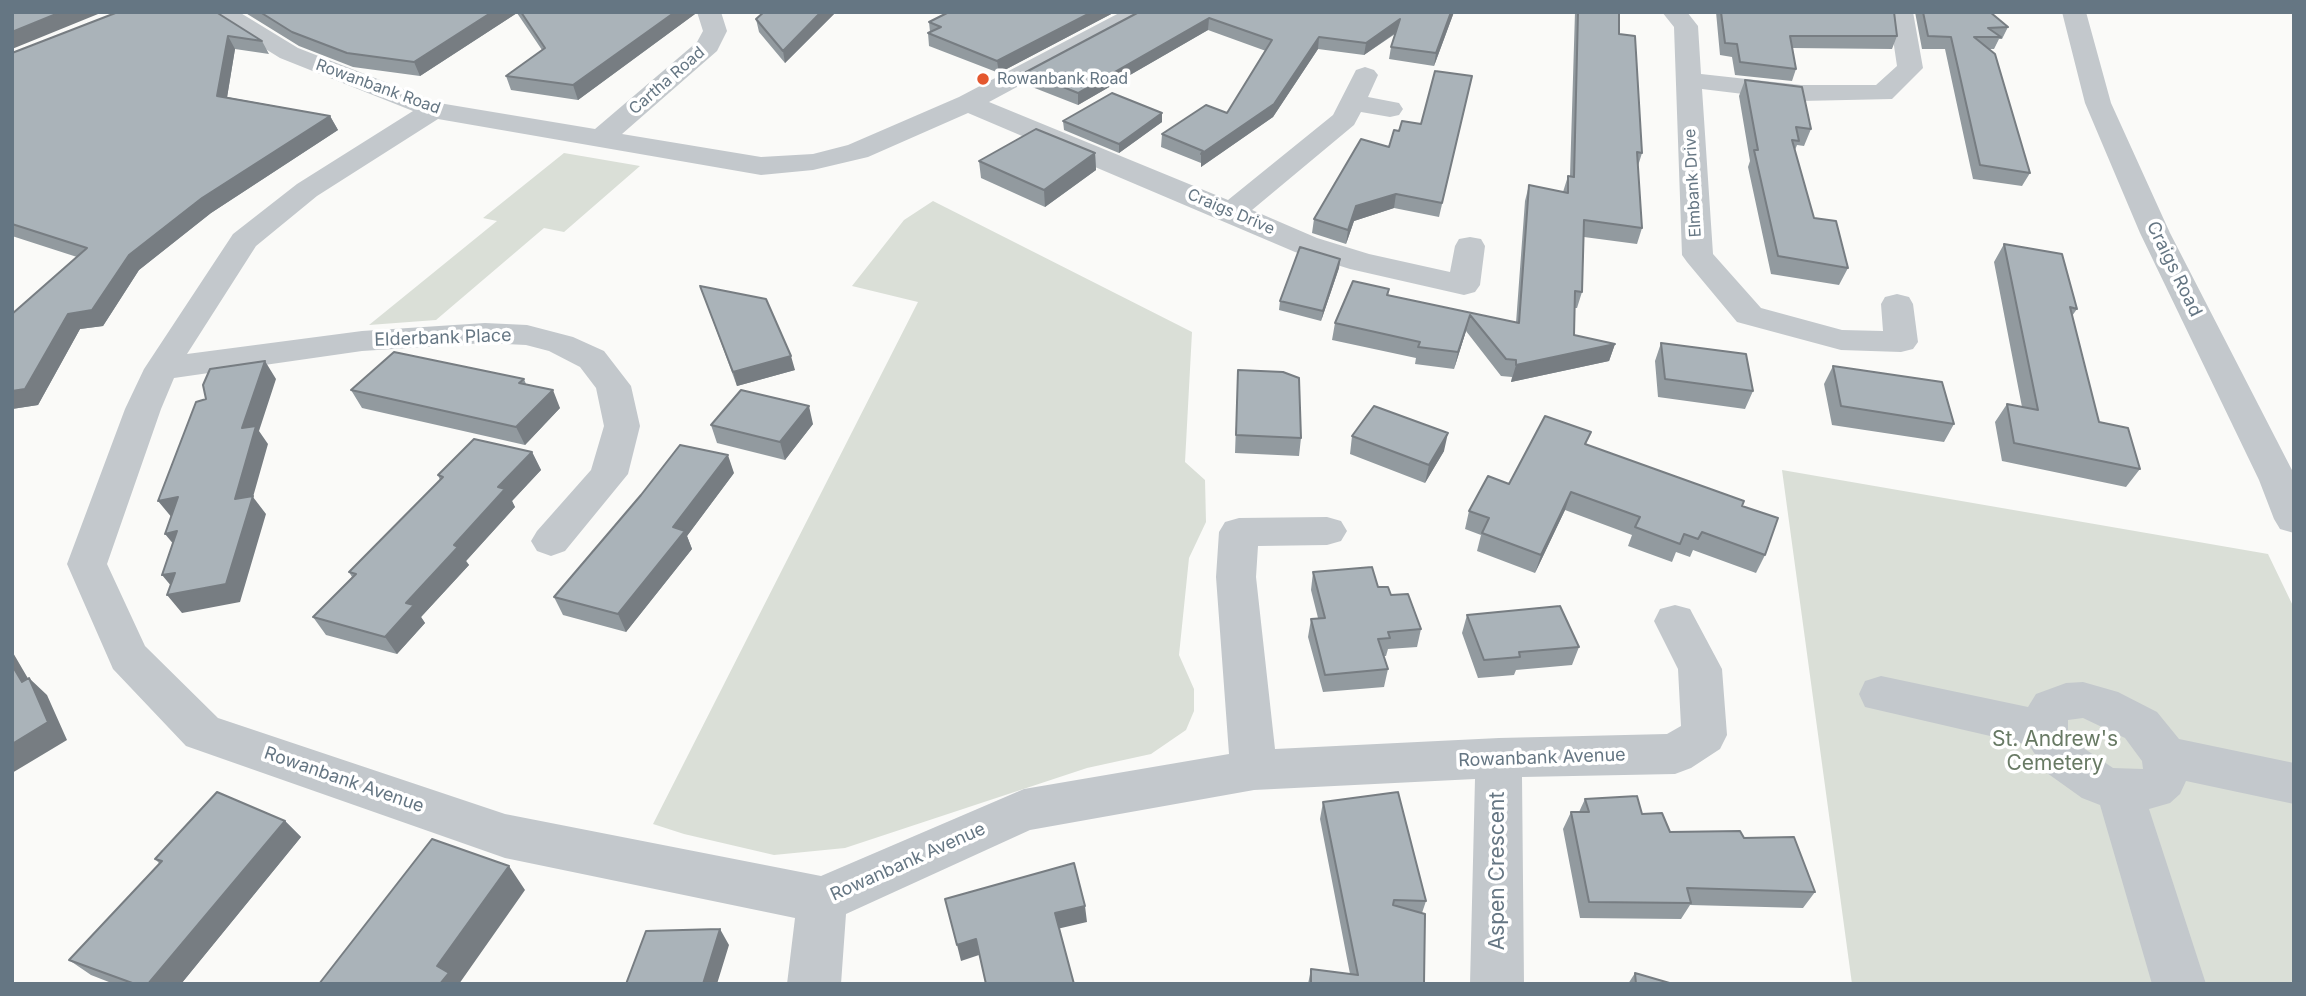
<!DOCTYPE html>
<html>
<head>
<meta charset="utf-8">
<style>
	body { margin:0 }
	#map { position:relative; width:2306px; height:996px; overflow:hidden; background:#fafaf8; font-family:Inter,sans-serif }
	canvas { display:block }
	.frame { position:absolute; inset:0; border:14px solid #657683; pointer-events:none }
</style>
</head>
<body>
<div id="map">
<canvas width="2306" height="996"></canvas>
<div class="frame"></div>
</div>
<script>
const c = document.querySelector('canvas').getContext('2d');
c.lineJoin = 'round';
function paint(path, color) { c.fillStyle = color; c.fill(path, 'evenodd'); }
const shape = rows => new Path2D(rows.map(r => 'M' + r).join(''));
function trace(path, color, width, dash) { c.strokeStyle = color; c.lineWidth = width; c.lineCap = dash ? 'butt' : 'round'; c.setLineDash(dash || []); c.stroke(path); }
function drawText(font, color, halo, rows, align = 'center') {
  c.font = font + ' Inter,sans-serif'; c.lineWidth = 7; c.setLineDash([]); c.textBaseline = 'middle'; c.strokeStyle = halo; c.fillStyle = color; for (const [text, x, y, turn = 0] of rows) {
    c.save(); c.translate(x, y); c.rotate((+turn || 0) * Math.PI / 180); c.textAlign = isNaN(turn) ? turn : align; if (halo) c.strokeText(text, 0, 0); c.fillText(text, 0, 0); c.restore();
  }
}
const green = shape([
	[564,153,640,166,564,232,544,228,436,320,369,325,497,221,483,218],
	[933,201,1192,332,1185,462,1205,480,1206,522,1189,558,1179,655,1194,689,1194,711,1186,730,1151,754,1087,768,845,848,774,855,684,834,653,824,918,302,852,286,904,220],
	[1782,470,2268,554,2294,608,2294,984,1852,984]
]);
const minor = shape([
	[210,12,239,12,298,48,439,103,595,129,697,42,703,31,697,12,721,12,727,31,717,51,622,134,761,157,813,154,848,145,959,97,1121,12,1151,12,1147,17,989,102,1228,200,1333,115,1356,70,1365,67,1374,70,1378,75,1368,97,1399,103,1403,109,1399,115,1390,117,1361,112,1354,125,1252,210,1317,238,1369,254,1450,272,1455,246,1459,239,1470,237,1481,239,1485,246,1480,285,1475,292,1464,295,1350,269,1295,252,968,113,868,157,813,170,761,175,438,119,317,196,256,246,187,354,362,331,485,323,527,325,573,337,604,351,631,386,640,426,628,474,565,551,551,556,537,551,531,541,537,531,591,470,604,426,596,388,580,367,549,351,526,345,485,343,362,351,174,378,161,409,107,564,145,646,218,718,505,814,821,876,1024,789,1229,754,1216,577,1219,532,1225,522,1239,518,1327,517,1341,521,1347,531,1341,541,1327,545,1258,546,1256,577,1275,749,1499,738,1667,734,1681,726,1678,669,1654,621,1660,609,1675,605,1690,609,1722,669,1727,735,1720,749,1691,768,1675,774,1522,777,1524,984,1470,984,1475,779,1254,790,1030,830,846,914,841,984,787,984,795,918,505,858,186,746,113,669,67,564,125,409,144,369,233,234,297,184,413,111,280,58,214,17,210,12],
	[1662,12,1687,12,1698,26,1701,74,1801,85,1876,85,1897,66,1889,12,1913,12,1923,68,1892,99,1801,101,1702,89,1713,254,1761,308,1842,330,1883,331,1881,304,1885,297,1897,294,1909,297,1913,304,1918,342,1913,349,1901,352,1841,350,1737,322,1687,262,1682,255,1674,27,1662,12],
	[2062,12,2086,12,2111,103,2170,233,2294,474,2294,533,2280,529,2274,519,2259,480,2140,233,2085,103,2062,12],
	[1881,676,2028,707,2036,694,2066,683,2083,682,2118,692,2157,712,2179,739,2294,763,2294,804,2186,781,2180,794,2170,803,2149,809,2206,984,2152,984,2100,805,2082,798,2047,773,2029,745,1865,707,1859,694,1865,681,1881,676],
	[2083,718,2125,738,2142,761,2143,769,2113,768,2079,745,2068,730,2068,720,2083,718]
]);
const wall = shape([
	[118,12,262,41,269,54,235,49,227,97,330,116,338,130,211,213,139,270,103,326,80,329,38,405,12,409,12,314,77,257,12,236,12,53],
	[244,12,695,12,695,14,578,100,511,90,506,76,542,50,517,13,420,76,353,67,299,46],
	[764,12,836,12,785,63,759,32,756,19],
	[949,12,1115,12,999,73,929,46,928,33,930,32,929,22],
	[1139,12,1454,12,1434,66,1389,59,1391,47,1395,34,1364,55,1318,49,1273,117,1201,167,1201,163,1161,147,1162,134,1227,113,1266,51,1208,30,1078,105,1027,85,1026,72],
	[1575,12,1619,12,1619,34,1642,153,1638,166,1642,228,1637,244,1584,237,1582,292,1577,308,1575,308,1574,335,1615,344,1609,361,1511,382,1512,377,1501,376,1466,331,1454,369,1415,364,1416,358,1332,340,1335,323,1389,289,1388,295,1516,323,1525,201,1529,185,1563,192,1568,176,1570,176],
	[1716,12,1894,12,1897,36,1892,49,1792,48,1796,69,1792,81,1735,75,1732,57,1720,55],
	[1915,12,1990,12,2008,27,2002,39,1999,39,1994,49,1989,49,2030,173,2022,186,1973,179,1945,49,1922,49],
	[1745,80,1811,129,1804,146,1797,145,1795,150,1814,218,1848,268,1839,285,1771,274,1748,167,1750,161,1739,96],
	[1469,89,1439,217,1394,208,1354,221,1346,244,1312,233,1314,219,1389,147,1399,131,1421,124],
	[1162,113,1162,122,1119,153,1064,130,1063,121],
	[1095,153,1096,170,1045,207,981,178,979,161],
	[2004,244,2077,309,2072,316,2099,422,2140,469,2126,487,2002,461,1995,422,2007,404,2022,407,1994,262],
	[1340,259,1339,268,1321,321,1279,310,1280,301],
	[700,286,795,370,737,386],
	[1661,343,1753,391,1745,409,1658,397,1655,361],
	[1833,366,1954,424,1944,442,1832,425,1824,384],
	[1238,370,1301,438,1299,456,1235,453],
	[524,379,526,384,560,408,525,445,362,408,351,390],
	[813,424,785,460,717,443,711,425],
	[1352,436,1444,451,1425,483,1350,454],
	[1587,445,1742,506,1765,555,1756,573,1693,550,1690,557,1676,552,1672,562,1628,546,1632,535,1565,510,1535,573,1477,551,1481,535,1465,529,1469,511,1509,484],
	[532,452,541,470,512,501,515,507,466,561,469,565,421,617,425,623,397,654,326,635,313,617,352,577,349,572,440,480,438,475],
	[734,473,687,536,692,549,626,632,563,615,554,597],
	[1313,572,1378,587,1391,595,1421,629,1417,647,1388,649,1386,656,1384,656,1388,669,1384,687,1323,692,1308,637,1311,619,1318,618,1311,590],
	[1467,615,1579,647,1572,665,1516,670,1514,675,1478,678,1462,633],
	[1585,799,1642,814,1670,832,1744,838,1815,892,1803,908,1690,905,1681,919,1580,918,1563,829,1571,812,1579,812],
	[1323,802,1426,901,1422,913,1424,984,1308,984,1311,969,1350,974,1320,819],
	[285,821,301,837,181,984,114,984,91,975,69,960,160,864,155,859],
	[1635,973,1673,984,1628,984]
]);
const shadedWall = shape([
	[61,12,103,12,12,49,12,32],
	[492,12,517,13,420,76,414,62],
	[675,12,695,12,695,14,578,100,573,85],
	[821,12,836,12,785,63,783,51],
	[1092,12,1115,12,999,73,997,61],
	[1451,12,1454,12,1434,66,1436,53],
	[1209,18,1208,30,1078,105,1078,93],
	[1400,19,1398,31,1364,55,1366,43],
	[228,36,235,49,225,110,217,96],
	[1319,37,1318,49,1273,117,1201,167,1201,154],
	[1162,113,1162,122,1119,153,1119,144],
	[330,116,338,130,211,213,139,270,103,326,80,329,38,405,12,409,12,391,68,314,129,255,202,198],
	[1095,153,1096,170,1045,207,1044,190],
	[1396,194,1394,208,1354,221,1346,244,1348,230,1356,206],
	[1340,259,1339,268,1321,321,1323,311],
	[1470,315,1466,331,1454,369,1458,352],
	[1615,344,1609,361,1511,382,1516,365],
	[791,356,795,370,737,386,733,372],
	[265,361,276,379,259,431,268,444,253,497,266,514,240,602,182,613,167,595,177,593,162,575,175,573,235,499,242,428],
	[553,390,560,408,525,445,516,427],
	[809,406,813,424,785,460,780,442],
	[1448,433,1444,451,1425,483,1429,465],
	[532,452,541,470,512,501,515,507,466,561,469,565,421,617,425,623,397,654,385,637,406,603,454,545,498,487],
	[728,455,734,473,687,536,692,549,626,632,618,614,673,527],
	[1571,492,1565,510,1535,573,1541,555],
	[178,497,173,519,158,501],
	[177,531,180,552,165,534],
	[12,651,33,687,29,678,47,695,67,740,12,773,12,744,22,682,12,665],
	[285,821,301,837,181,984,148,984],
	[509,866,525,890,459,984,440,984,437,966],
	[1085,906,1087,922,1057,929,1055,913],
	[720,929,729,945,717,984,703,984],
	[976,939,979,955,961,961,957,945]
]);
const building = shape([
	[12,12,61,12,12,32,12,12],
	[118,12,216,12,262,41,228,36,217,96,330,116,202,198,129,255,92,310,68,314,25,389,12,391,12,314,87,248,12,224,12,53,118,12],
	[260,12,492,12,414,62,347,53,292,32,260,12],
	[521,12,675,12,573,85,506,76,545,48,521,12],
	[764,12,821,12,783,51,756,19,764,12],
	[949,12,1092,12,997,61,928,33,941,27,929,22,949,12],
	[1139,12,1451,12,1436,53,1391,47,1400,19,1366,43,1319,37,1274,104,1201,154,1203,151,1162,134,1206,105,1227,113,1272,40,1209,18,1078,93,1026,72,1139,12],
	[1578,12,1619,12,1619,34,1635,36,1642,153,1637,152,1642,228,1584,220,1582,292,1575,291,1574,335,1615,344,1516,365,1516,360,1506,359,1470,315,1458,352,1418,347,1420,342,1335,323,1353,281,1389,289,1387,295,1519,323,1529,185,1568,193,1568,176,1574,177,1578,12],
	[1721,12,1894,12,1897,36,1790,36,1796,69,1740,62,1737,44,1725,43,1721,12],
	[1923,12,1990,12,2008,27,1988,28,2001,37,1974,37,1995,54,2030,173,1980,165,1951,37,1928,36,1923,12],
	[1435,71,1472,76,1442,203,1396,194,1356,206,1348,230,1314,219,1361,139,1389,147,1394,130,1399,131,1402,121,1421,124,1435,71],
	[1745,80,1802,87,1811,129,1796,127,1799,141,1792,140,1814,218,1836,221,1848,268,1778,256,1754,150,1758,150,1745,80],
	[1112,93,1162,113,1119,144,1063,121,1112,93],
	[1036,129,1095,153,1044,190,979,161,1036,129],
	[2004,244,2062,254,2077,309,2070,307,2099,422,2128,428,2140,469,2014,443,2007,404,2038,410,2004,244],
	[1300,247,1340,259,1323,311,1280,301,1300,247],
	[700,286,766,299,791,356,733,372,700,286],
	[1661,343,1746,354,1753,391,1665,379,1661,343],
	[394,352,524,379,519,383,553,390,516,427,351,390,394,352],
	[265,361,242,428,256,426,235,499,253,496,226,584,167,595,175,573,162,575,177,531,165,534,178,497,158,501,196,402,206,399,203,385,210,369,265,361],
	[1833,366,1942,382,1954,424,1841,406,1833,366],
	[1238,370,1283,372,1299,378,1301,438,1236,435,1238,370],
	[741,390,809,406,780,442,711,425,741,390],
	[1374,406,1448,433,1429,465,1352,436,1374,406],
	[1545,416,1591,432,1585,444,1744,501,1742,506,1778,518,1765,555,1702,532,1698,539,1684,534,1680,544,1635,527,1640,517,1571,492,1541,555,1482,533,1489,518,1469,511,1488,476,1509,484,1545,416],
	[474,439,532,452,498,487,505,489,454,545,458,547,406,603,414,605,385,637,313,617,356,574,349,572,443,477,438,475,474,439],
	[680,445,728,455,673,527,685,531,618,614,554,597,641,495,680,445],
	[1372,567,1378,587,1388,587,1391,595,1408,594,1421,629,1388,632,1390,638,1378,639,1388,669,1325,675,1311,619,1325,618,1313,572,1372,567],
	[1560,606,1579,647,1519,652,1520,657,1484,660,1467,615,1560,606],
	[12,665,22,682,29,678,48,722,12,744,12,665],
	[217,792,285,821,148,984,135,984,69,960,162,861,155,859,217,792],
	[1398,792,1426,901,1394,900,1393,905,1425,914,1424,984,1311,984,1311,969,1358,975,1323,802,1398,792],
	[1637,796,1642,814,1662,813,1670,832,1740,831,1744,838,1794,837,1815,892,1687,888,1691,903,1589,902,1571,812,1589,812,1585,799,1637,796],
	[432,839,509,866,437,966,449,973,440,984,319,984,432,839],
	[1074,863,1085,906,1055,913,1074,984,986,984,976,939,957,945,945,899,1074,863],
	[720,929,703,984,626,984,646,931,720,929],
	[1635,973,1673,984,1636,984,1635,973]
]);
const markers = [
	[983,79,7,"#e4572e"]
];
const farPoinames = [
	["Rowanbank Road",997,79]
];
const farStreetnames = [
	["Cartha Road",667,81,-41],
	["Rowanbank Road",378,87,20],
	["Elmbank Drive",1693,183,-93],
	["Craigs Drive",1231,212,23]
];
const streetNames = [
	["Craigs Road",2174,269,64],
	["Elderbank Place",443,338,-2],
	["Rowanbank Avenue",1542,758,-2],
	["Rowanbank Avenue",344,780,19],
	["Rowanbank Avenue",908,862,-24]
];
const nearParknames = [
	["St. Andrew's",2055,740],
	["Cemetery",2055,764]
];
const nearStreetnames = [
	["Aspen Crescent",1498,871,-90]
];
paint(green, '#dadfd7');
paint(minor, '#c3c8cc');
paint(wall, '#929a9f');
paint(shadedWall, '#777d82');
paint(building, '#aab3b9');
trace(building, '#777d82', 2);
for (const [x, y, r, color] of markers) { const dot = new Path2D(); dot.arc(x, y, r, 0, 2 * Math.PI); c.fillStyle = color; c.fill(dot); trace(dot, '#fff', 2.5); }
drawText('16px', '#657683', '#fff', farPoinames, 'left');
drawText('16px', '#657683', '#fff', farStreetnames);
drawText('18px', '#657683', '#fff', streetNames);
drawText('21px', '#687a64', '#fff', nearParknames);
drawText('21px', '#657683', '#fff', nearStreetnames);
</script>
</body>
</html>
